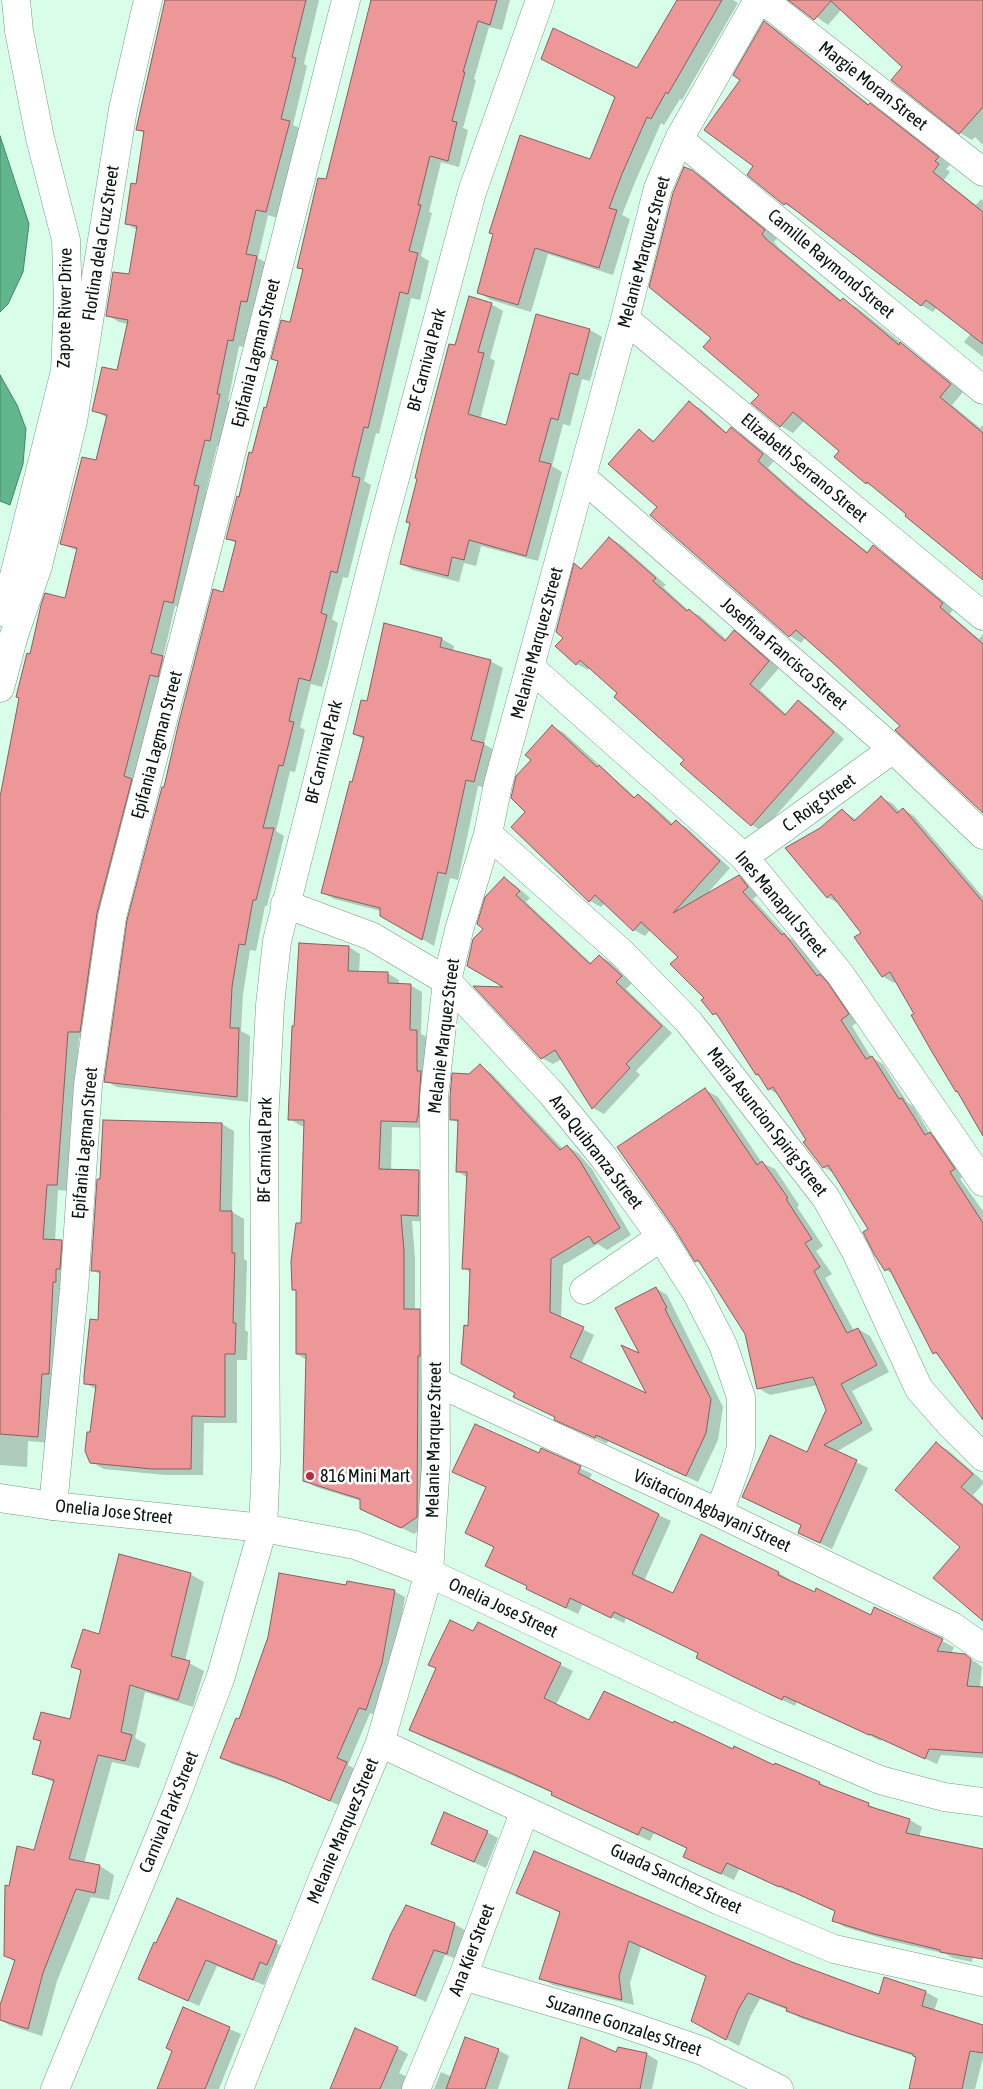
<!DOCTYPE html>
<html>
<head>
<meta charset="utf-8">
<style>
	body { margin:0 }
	canvas { display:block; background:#d8fde9 }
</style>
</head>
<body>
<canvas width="983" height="2089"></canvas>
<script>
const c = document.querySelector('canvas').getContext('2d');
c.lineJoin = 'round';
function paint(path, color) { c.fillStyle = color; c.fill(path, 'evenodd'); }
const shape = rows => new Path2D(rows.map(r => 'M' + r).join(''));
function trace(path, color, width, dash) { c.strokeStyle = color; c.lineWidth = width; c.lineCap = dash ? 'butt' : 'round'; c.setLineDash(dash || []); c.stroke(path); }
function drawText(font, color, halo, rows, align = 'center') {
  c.font = font + ' "Asap Condensed",sans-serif'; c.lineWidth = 5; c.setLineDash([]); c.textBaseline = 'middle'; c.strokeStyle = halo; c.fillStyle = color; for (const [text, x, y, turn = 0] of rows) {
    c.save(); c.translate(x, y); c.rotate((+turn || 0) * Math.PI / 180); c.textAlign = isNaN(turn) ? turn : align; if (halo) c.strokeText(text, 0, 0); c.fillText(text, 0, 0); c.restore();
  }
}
const water = shape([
	[0,136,29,224,23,272,8,304,0,312,0,136],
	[0,375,17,405,26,429,23,464,10,505,0,501,0,375]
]);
const shadow = shape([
	[168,0,319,0,304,64,307,66,293,125,301,129,277,218,268,215,258,258,268,264,258,308,253,307,244,347,239,346,228,401,231,402,222,447,217,446,206,492,210,494,184,609,175,606,163,658,174,664,91,1038,79,1038,68,1191,58,1190,55,1241,61,1241,73,1248,50,1443,28,1441,27,1467,0,1465,0,794,2,795,30,655,66,599,78,551,61,544,97,462,108,418,93,410,118,372,128,324,119,322,107,315,130,276,137,230,126,223,137,185,145,134,137,129,155,44],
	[373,0,510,0,502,30,489,27,474,79,476,80,463,128,468,130,459,167,441,162,429,212,432,213,421,256,429,261,420,300,411,298,379,434,376,433,364,481,371,485,348,578,343,577,332,619,338,623,328,666,322,687,311,684,300,727,305,730,295,772,290,771,276,831,284,836,267,906,265,906,256,951,250,950,243,994,241,1031,250,1036,248,1102,117,1087,106,1081,165,789,224,593,237,544,227,538,250,454,253,455,267,410,279,362,273,359,291,324,304,270,299,267,326,181],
	[678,0,733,0,738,3,682,100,680,99,664,125,661,123,635,182,622,215,630,219,613,275,548,254,531,312,491,300,478,292,591,160,638,70],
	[793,0,983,0,983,145,975,137,972,140,960,133,904,67,842,9,828,25],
	[765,22,776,29,870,105,882,112,950,165,946,169,950,172,944,180,976,205,981,199,983,201,983,357,964,342,971,333,937,307,933,312,921,305,798,210,797,211,785,204,748,174,755,166,741,80],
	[692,171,705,179,777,238,774,242,779,248,842,301,856,307,963,392,952,405,980,428,983,425,983,578,879,490,866,483,841,451,805,420,793,433,781,426,760,395,713,337],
	[491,304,503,311,490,358,495,361,480,419,507,427,537,315,590,330,602,337,590,381,582,379,570,426,563,424,552,466,562,472,538,561,481,546,476,566,464,563,459,582,413,570,402,564,456,347],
	[689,403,701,409,727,433,731,429,742,435,774,461,768,468,837,528,869,553,874,547,885,554,953,610,950,614,979,639,983,634,983,812,901,725,806,637,801,643,790,636,651,515,659,507,639,431,655,441],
	[610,538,621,545,666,585,663,587,689,611,700,616,727,640,734,632,745,638,779,668,760,690,787,715,799,701,809,708,844,739,762,831,752,825,590,667,588,670,577,664,564,638,575,565,582,569],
	[385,625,442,639,454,646,453,652,490,661,503,668,484,744,496,751,486,788,478,786,458,880,450,878,434,946,381,915,381,911,334,899,322,892,364,740,354,734,368,703],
	[553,727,564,733,636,798,638,796,649,802,673,824,676,822,687,828,730,868,706,895,739,876,750,883,759,894,753,899,788,937,795,941,824,978,831,982,859,1021,852,1026,871,1057,883,1064,907,1102,913,1106,930,1134,941,1140,965,1175,960,1179,983,1211,983,1413,940,1356,934,1353,893,1274,886,1270,870,1229,835,1174,824,1167,780,1096,769,1089,761,1077,757,1075,720,1017,714,1014,703,1000,706,998,680,957,650,930,645,936,634,930,605,903,601,907,590,901,527,811,533,760],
	[882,798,893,804,900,812,903,809,914,816,983,897,983,1135,960,1093,956,1091,896,981,894,983,882,976,863,933,838,903,827,897,821,829,842,810,857,820],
	[504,879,515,885,530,898,526,902,592,964,599,956,610,962,632,983,626,989,672,1033,636,1071,640,1075,604,1114,593,1108,562,1059,553,1064,542,1058,508,989,484,929],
	[349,947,360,954,359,972,387,973,399,980,399,985,410,985,422,992,421,1034,429,1038,428,1128,392,1127,391,1171,418,1171,430,1178,430,1222,412,1221,415,1258,415,1310,419,1311,431,1317,428,1524,414,1534,361,1508,361,1501,316,1487,304,1480,307,1360,297,1354,298,1292,293,1289,302,1224,306,1126,301,1126,290,1119],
	[480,1066,491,1073,563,1149,567,1146,578,1153,592,1169,631,1235,607,1250,598,1244,563,1265,561,1318,594,1335,581,1364,649,1396,641,1356,656,1288,667,1295,723,1407,718,1440,698,1482,608,1440,607,1444,568,1426,557,1418,526,1403,516,1393,469,1327,471,1273,464,1268,468,1178,457,1171,459,1123,451,1119,470,1076],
	[706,1090,718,1097,762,1163,775,1169,799,1205,797,1207,823,1246,816,1251,832,1274,825,1278,854,1331,858,1329,870,1336,889,1372,852,1391,873,1430,836,1452,868,1468,832,1549,811,1539,808,1454,827,1410,818,1385,770,1395,758,1388,746,1334,702,1264,696,1261],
	[222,1124,234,1131,232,1212,244,1219,244,1259,247,1261,245,1330,248,1332,247,1360,237,1360,237,1423,204,1423,203,1475,165,1475,104,1469,91,1462,91,1434,97,1390,85,1383,100,1322,102,1275,92,1270],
	[937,1444,949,1451,983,1481,983,1484,973,1495,983,1504,983,1619,962,1547],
	[542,1450,592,1474,589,1480,671,1521,644,1581,673,1595,702,1536,779,1573,790,1580,790,1582,871,1616,875,1608,954,1647,951,1654,965,1656,977,1663,982,1667,980,1688,983,1688,983,1758,941,1755,937,1764,882,1739,881,1741,797,1701,795,1706,753,1686,699,1653,626,1618,624,1623,583,1604,578,1614,539,1595,528,1586,495,1548,466,1533,487,1488,465,1478,539,1455],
	[190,1574,204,1582,185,1661,204,1671,193,1707,145,1692,135,1738,146,1744,139,1768,112,1762,84,1863,100,1866,114,1875,109,1900,91,1897,57,1981,42,2036,11,2026,0,2020,0,2009,15,1962,5,1955,10,1888,35,1852,55,1783,34,1773,42,1743,35,1739,71,1721,82,1672,73,1666,100,1635],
	[394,1591,405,1597,393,1669,377,1716,370,1713,348,1765,357,1770,341,1806,289,1784,232,1764,222,1757,240,1721],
	[478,1623,573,1671,556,1705,590,1722,733,1751,774,1767,775,1764,820,1783,832,1790,868,1804,880,1812,910,1820,922,1827,919,1837,983,1850,983,1957,973,1955,972,1962,953,1958,946,1954,887,1940,845,1927,833,1920,836,1912,793,1892,792,1893,739,1869,734,1880,685,1857,688,1849,654,1833,650,1841,564,1801,553,1793,423,1737,411,1730],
	[487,1832,498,1838,486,1868,432,1843],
	[518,1892,792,1963,879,1995,926,1992,938,1999,934,2011,983,2026,983,2022,983,2058,975,2089,910,2089,917,2057,800,2018,788,2010,760,1999,750,2017,739,2046,692,2020,707,1976,641,1947,630,1983,634,2005,553,1985,541,1978,561,1913],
	[454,1924,465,1930,458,1959,445,1955,426,2002,374,1978],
	[276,1943,287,1949,278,1970,271,1967,264,1985,217,1966,199,2006,150,1984,155,1944],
	[183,2009,241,2034,219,2089,159,2089,174,2051],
	[397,2048,408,2054,399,2073,415,2081,413,2089,332,2089],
	[618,2048,647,2054,658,2061,652,2089,570,2089,617,2053],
	[498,2050,509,2056,498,2089,434,2089,441,2072,452,2077]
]);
const building = shape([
	[165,0,306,0,292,57,296,58,281,119,290,121,266,212,256,210,246,254,257,256,247,302,241,301,233,341,228,340,217,394,220,394,210,441,205,440,194,485,199,486,173,603,164,601,151,653,163,656,158,677,150,675,124,776,132,779,97,913,80,1032,68,1032,57,1185,47,1185,43,1239,62,1240,60,1269,56,1269,56,1282,53,1282,49,1374,42,1374,38,1437,0,1434,0,797,19,698,16,697,27,653,30,654,41,605,45,593,65,598,77,548,60,544,82,457,96,460,107,415,92,411,102,367,117,370,128,320,106,316,113,272,129,274,137,226,125,224,131,183,136,184,144,131,136,130,165,0],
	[371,0,497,0,490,25,478,21,463,72,465,72,452,121,457,122,448,161,430,156,418,205,421,205,409,251,418,253,408,294,400,292,368,428,364,427,352,476,360,478,337,573,331,571,321,613,327,615,316,659,310,681,299,678,289,721,294,722,283,766,279,765,263,828,274,828,256,900,253,900,245,945,239,944,232,987,230,1028,239,1028,237,1097,104,1082,127,920,162,787,164,787,179,722,213,589,223,592,236,541,226,539,237,496,239,497,249,452,252,453,264,407,266,408,278,361,271,359,281,320,290,322,303,269,297,268,318,178,326,179,371,0],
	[677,0,722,0,668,94,666,92,651,119,647,117,622,174,609,208,617,210,599,268,535,248,518,305,477,293,493,234,489,233,520,135,590,159,615,97,541,59,553,28,637,68,677,0],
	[788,0,983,0,983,107,959,134,891,80,902,67,831,1,814,20,788,0],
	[764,21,868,105,870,103,939,157,935,161,939,164,933,172,983,212,983,344,926,300,921,306,786,203,784,205,747,175,753,166,704,130,740,80,733,75,764,21],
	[684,167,692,170,765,230,762,234,766,239,840,301,843,298,899,345,900,342,951,384,940,397,983,433,983,580,905,516,906,514,867,482,866,484,834,457,839,451,793,412,780,427,751,403,759,395,703,347,711,338,649,287,673,193,684,167],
	[469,296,492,303,478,352,484,353,468,414,506,425,536,314,590,329,578,375,570,373,558,420,551,418,539,461,551,464,526,556,469,540,464,560,452,557,448,576,400,564,410,523,406,522,417,479,415,478,426,432,449,344,455,345,469,296],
	[689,401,726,433,731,427,763,454,758,461,796,495,867,553,873,545,943,603,940,607,983,644,983,813,895,730,900,726,832,662,796,630,789,637,650,515,657,507,608,464,639,429,653,442,689,401],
	[609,537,656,578,653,581,687,611,689,609,725,641,734,630,769,661,750,684,785,715,798,700,834,732,751,826,680,764,684,760,614,697,617,693,580,660,576,665,555,646,563,638,556,632,574,563,581,569,609,537],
	[384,623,442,638,440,647,491,660,471,740,484,743,474,782,466,780,446,874,438,872,422,940,380,916,380,908,321,893,350,781,352,782,364,737,353,734,361,700,367,701,384,623],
	[552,725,597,767,599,765,634,798,638,794,671,825,676,820,720,861,673,913,739,875,748,887,743,892,782,935,784,933,817,976,820,974,828,983,849,1014,841,1020,866,1059,872,1056,899,1099,902,1098,925,1135,930,1132,955,1169,950,1172,983,1223,983,1420,936,1352,933,1354,889,1268,885,1271,874,1254,863,1232,868,1229,828,1165,823,1168,803,1142,806,1140,773,1087,768,1090,758,1074,756,1075,716,1013,713,1015,701,1000,704,998,670,964,678,957,641,922,633,931,595,895,589,902,511,827,525,812,511,798,516,776,531,760,525,755,552,725],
	[881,796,897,813,903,808,983,902,983,1136,957,1091,956,1092,932,1052,911,1015,914,1014,890,972,882,977,854,937,861,933,831,894,827,898,785,848,820,828,842,809,854,821,881,796],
	[504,877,520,891,516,895,590,964,599,955,622,976,616,982,662,1026,626,1064,630,1068,592,1109,555,1050,541,1059,473,986,503,987,467,966,473,939,483,929,477,924,485,897,504,877],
	[299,943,349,946,348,971,388,972,388,983,411,984,410,1030,417,1030,417,1071,421,1071,418,1118,417,1118,417,1122,381,1121,379,1169,419,1170,418,1216,401,1215,404,1251,404,1309,420,1309,420,1356,418,1356,417,1517,401,1528,360,1509,360,1499,303,1481,306,1354,296,1354,296,1290,292,1290,291,1261,296,1223,301,1223,304,1120,288,1120,292,1026,294,1026,299,943],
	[480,1064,560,1150,567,1145,580,1161,620,1228,594,1244,589,1236,551,1259,550,1312,584,1327,570,1357,646,1393,621,1345,639,1353,615,1308,656,1287,667,1308,665,1309,711,1399,706,1433,686,1476,596,1435,595,1438,554,1420,555,1417,513,1397,515,1393,461,1364,464,1325,468,1326,470,1269,462,1269,467,1172,456,1172,458,1120,450,1120,450,1098,452,1073,469,1074,480,1064],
	[705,1088,757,1165,762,1161,788,1198,786,1199,812,1239,805,1243,820,1267,814,1271,847,1333,858,1328,877,1365,841,1384,862,1423,824,1445,857,1460,820,1543,798,1533,801,1525,742,1497,770,1435,807,1452,826,1410,813,1377,757,1389,745,1334,698,1260,695,1262,674,1228,617,1147,705,1088],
	[103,1120,222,1123,220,1211,232,1211,232,1253,235,1253,233,1323,236,1323,235,1354,225,1354,225,1417,192,1416,191,1469,152,1469,90,1463,85,1451,87,1432,90,1432,96,1385,84,1384,84,1376,90,1319,98,1320,100,1271,91,1271,97,1179,100,1179,103,1120],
	[475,1424,539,1453,541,1448,581,1466,578,1473,659,1514,632,1574,673,1593,701,1534,779,1572,778,1575,815,1592,816,1588,871,1615,874,1607,943,1639,937,1651,965,1654,971,1659,967,1686,983,1687,983,1753,929,1749,925,1759,870,1734,869,1735,784,1696,782,1700,740,1680,696,1658,698,1653,614,1612,611,1618,570,1598,566,1608,526,1589,527,1586,485,1566,494,1547,465,1533,486,1487,452,1472,475,1424],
	[936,1442,973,1474,961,1487,983,1506,983,1621,933,1578,960,1547,895,1490,936,1442],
	[119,1554,191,1573,171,1656,190,1661,178,1700,130,1685,121,1732,132,1735,125,1761,98,1755,69,1859,100,1865,95,1893,76,1889,43,1973,28,2029,0,2020,0,2005,15,1960,4,1956,5,1885,9,1886,17,1846,34,1850,54,1780,32,1774,41,1741,33,1739,41,1712,70,1719,81,1670,71,1667,83,1629,99,1634,119,1554],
	[279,1573,346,1585,347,1581,395,1590,382,1663,366,1710,359,1708,337,1758,347,1762,330,1801,277,1778,220,1758,236,1718,239,1719,268,1637,279,1573],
	[450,1620,473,1631,478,1622,561,1663,544,1698,589,1720,604,1691,673,1723,674,1721,733,1749,734,1746,774,1765,775,1763,820,1782,819,1784,869,1803,868,1806,910,1819,906,1833,983,1849,983,1959,940,1952,940,1950,874,1934,832,1921,835,1911,780,1886,779,1887,727,1863,721,1874,683,1857,687,1848,642,1827,638,1835,551,1795,552,1792,511,1773,409,1730,436,1668,428,1665,450,1620],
	[444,1812,488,1831,474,1862,431,1844,444,1812],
	[534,1851,792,1962,879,1994,884,1977,926,1991,922,2006,983,2025,983,2053,970,2051,962,2089,909,2089,916,2057,913,2056,913,2054,853,2035,786,2011,787,2008,748,1993,738,2010,726,2040,691,2021,706,1976,629,1941,619,1976,622,2000,539,1979,560,1912,516,1893,534,1851],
	[177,1898,277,1941,267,1965,260,1962,253,1980,206,1960,188,2001,138,1979,154,1942,156,1943,177,1898],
	[406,1905,455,1923,447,1954,434,1950,415,1996,372,1979,391,1933,406,1905],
	[183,2007,230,2027,205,2089,157,2089,172,2051,166,2048,183,2007],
	[355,2028,398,2047,380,2089,330,2089,355,2028],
	[465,2037,499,2049,485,2089,446,2089,465,2037],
	[581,2037,616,2052,618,2047,647,2053,640,2089,568,2089,581,2037]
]);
const street = shape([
	[763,0,983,172],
	[679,139,983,390],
	[625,319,983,616],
	[582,477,893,749,983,835],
	[531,668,744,857,840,974,983,1182],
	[0,688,14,635,38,566,73,421,123,109,148,0],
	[488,834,621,952,689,1022,826,1198,856,1252,919,1389,949,1423,983,1457],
	[744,857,893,749],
	[285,904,371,936,447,981,551,1093,604,1158,661,1237,697,1294,723,1345,741,1397,741,1447,735,1469,719,1513],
	[584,1290,661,1237],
	[436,1382,719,1513,952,1626,983,1648],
	[53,1506,74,1289,88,1085,112,917,196,592,346,0],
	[380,1743,720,1901,834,1949,983,1982],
	[463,1976,610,2019,703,2051,779,2089],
	[239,2089,323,1878,380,1743,429,1573,436,1463,434,1097,447,981,459,930,488,834,498,784,625,319,658,188,679,139,758,0],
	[416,2089,463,1976,525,1810]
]);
const secondary = shape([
	[0,612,13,580,65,371,68,303,66,240,40,138,19,31,16,0],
	[0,1498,53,1506,263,1528,355,1545,429,1573,761,1729,880,1780,944,1797,983,1802],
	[55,2089,175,1799,221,1676,263,1528,266,1461,264,1123,270,1005,277,941,377,545,472,192,540,0]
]);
const markers = [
	[310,1476,5,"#b9283d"]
];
const streetNames = [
	["Margie Moran Street",873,86,38],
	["Florlina dela Cruz Street",101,243,-81],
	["Melanie Marquez Street",644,252,-75],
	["Camille Raymond Street",831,264,40],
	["Zapote River Drive",65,308,-89],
	["Epifania Lagman Street",256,353,-76],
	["BF Carnival Park",427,360,-75],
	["Elizabeth Serrano Street",804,468,40],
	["Melanie Marquez Street",537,643,-75],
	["Josefina Francisco Street",784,654,41],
	["Epifania Lagman Street",157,745,-75],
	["BF Carnival Park",324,752,-76],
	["C. Roig Street",819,803,-36],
	["Ines Manapul Street",781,904,50],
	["Melanie Marquez Street",444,1036,-83],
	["Maria Asuncion Spirig Street",767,1122,52],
	["Epifania Lagman Street",85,1143,-85],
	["BF Carnival Park",265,1150,-89],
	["Ana Quibranza Street",596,1152,52],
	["Melanie Marquez Street",434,1440,-89],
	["Visitacion Agbayani Street",712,1511,25],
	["Onelia Jose Street",114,1512,6],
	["Onelia Jose Street",503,1608,25],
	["Carnival Park Street",169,1812,-68],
	["Melanie Marquez Street",343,1831,-67],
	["Guada Sanchez Street",676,1879,25],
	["Ana Kier Street",472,1950,-69],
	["Suzanne Gonzales Street",624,2026,18]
];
const poiNames = [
	["816 Mini Mart",320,1476]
];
paint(water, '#62b68d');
trace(water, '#478567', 1);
paint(shadow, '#0003');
paint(building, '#ed9799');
trace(building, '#846060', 1);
trace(street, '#789a88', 29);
trace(secondary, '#789a88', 29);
trace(street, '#fff', 28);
trace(secondary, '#fff', 28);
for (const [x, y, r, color] of markers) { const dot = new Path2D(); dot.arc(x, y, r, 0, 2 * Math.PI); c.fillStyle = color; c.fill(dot); trace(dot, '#fff', 2); }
drawText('18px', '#07130d', '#fff', streetNames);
drawText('18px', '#07130d', '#fff', poiNames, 'left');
</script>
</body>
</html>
